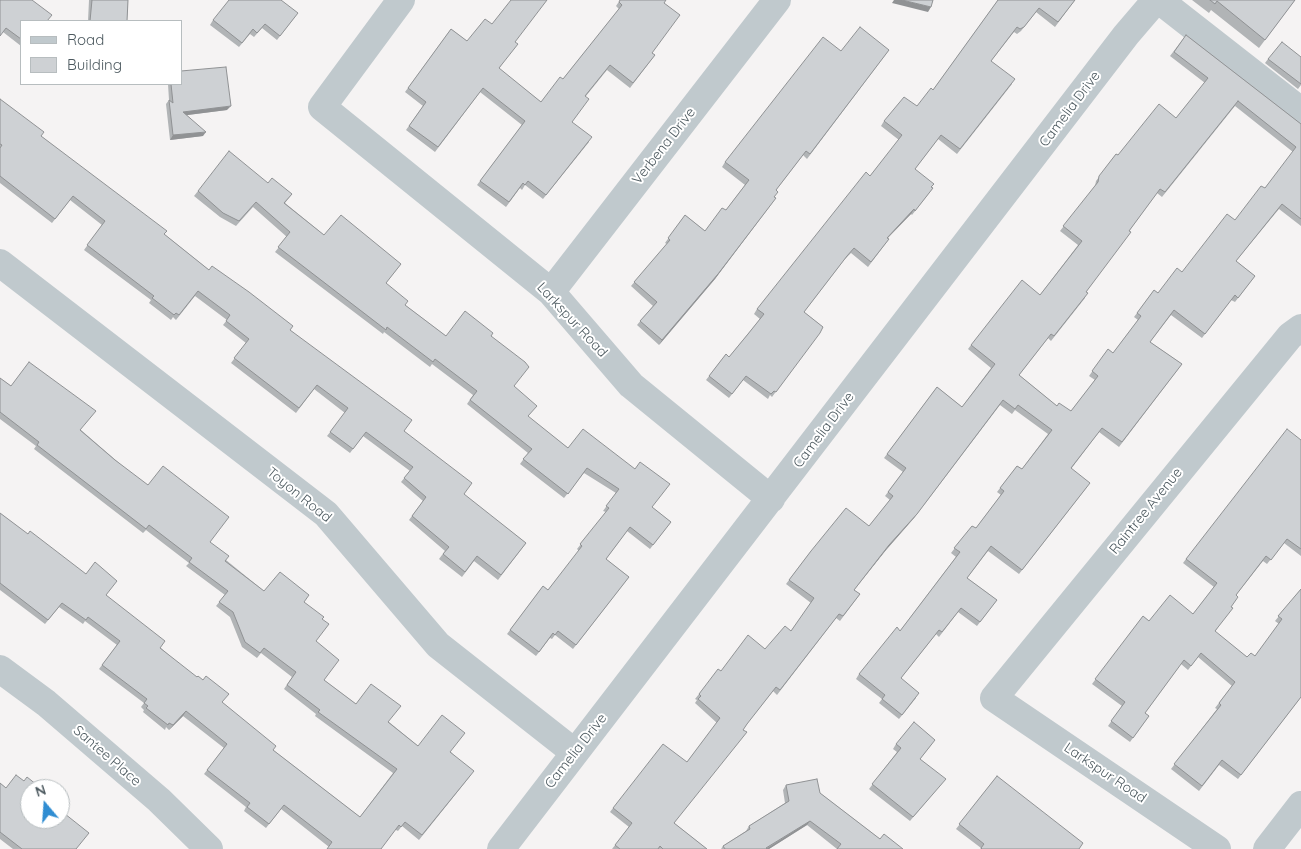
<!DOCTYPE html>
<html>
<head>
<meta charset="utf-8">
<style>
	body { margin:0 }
	#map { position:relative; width:1301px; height:849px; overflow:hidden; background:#f5f3f3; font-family:Quicksand,sans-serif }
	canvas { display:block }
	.legend { position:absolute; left:20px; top:20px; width:162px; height:65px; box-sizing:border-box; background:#fff; border:1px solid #b7bdbf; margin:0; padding:6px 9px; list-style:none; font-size:15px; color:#4c595f }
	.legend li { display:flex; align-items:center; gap:10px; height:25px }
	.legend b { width:25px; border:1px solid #b7bdbf }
	.north { position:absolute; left:20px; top:779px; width:50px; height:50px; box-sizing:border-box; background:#fff; border:1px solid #b7bdbf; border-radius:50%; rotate:342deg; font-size:14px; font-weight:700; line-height:20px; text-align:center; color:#4c595f }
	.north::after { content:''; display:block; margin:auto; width:18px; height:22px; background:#308dd2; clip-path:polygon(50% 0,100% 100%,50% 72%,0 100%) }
</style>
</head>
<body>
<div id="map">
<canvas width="1301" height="849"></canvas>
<ul class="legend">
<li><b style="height:6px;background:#c0c9cd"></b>Road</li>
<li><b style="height:14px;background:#ced1d4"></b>Building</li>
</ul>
<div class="north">N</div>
</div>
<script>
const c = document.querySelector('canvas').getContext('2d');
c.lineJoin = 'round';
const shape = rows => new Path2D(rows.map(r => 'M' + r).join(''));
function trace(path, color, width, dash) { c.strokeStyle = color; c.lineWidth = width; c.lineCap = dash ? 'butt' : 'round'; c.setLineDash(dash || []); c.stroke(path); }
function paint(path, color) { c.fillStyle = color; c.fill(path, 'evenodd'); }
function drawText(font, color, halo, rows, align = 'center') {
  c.font = font + ' Quicksand,sans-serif'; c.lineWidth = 4; c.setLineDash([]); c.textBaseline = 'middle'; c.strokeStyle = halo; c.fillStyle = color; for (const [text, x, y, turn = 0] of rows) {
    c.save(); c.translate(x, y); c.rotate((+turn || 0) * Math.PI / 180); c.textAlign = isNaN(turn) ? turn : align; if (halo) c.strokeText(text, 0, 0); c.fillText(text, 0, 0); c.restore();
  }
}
const minor = shape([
	[401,0,322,107,551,292,631,385,771,499],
	[1159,0,1301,111],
	[0,263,326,514,438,645,574,752],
	[551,292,777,0],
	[0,669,46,703,159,800,209,849],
	[501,849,1126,35,1156,0],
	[1217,849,994,698,1290,336,1301,328],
	[1267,849,1301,805]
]);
const wall = shape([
	[0,0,21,21,21,46,3,32],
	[89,0,128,0,127,21,88,21],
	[620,0,664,3,652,53,655,55,630,88,607,70,586,96,572,122,589,142,543,199,525,185,522,190,520,188,506,207,477,185,522,125,480,92,435,152,406,130,423,106,405,92,451,29,467,41,515,42,499,69,541,102,563,79,619,9,616,6],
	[998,0,1075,0,1055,27,1036,12,1021,31,1017,34,1014,32,991,61,1012,84,957,154,938,139,915,169,933,188,912,215,911,214,887,238,889,239,868,267,851,253,844,260,804,312,823,327,772,397,770,395,768,399,743,380,729,398,706,380,726,354,729,357,760,319,754,314,757,309,870,176,899,140,881,126,884,121,917,106,933,90],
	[1192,0,1295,0,1259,48,1211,10,1209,13],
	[294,18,277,40,262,28,254,37,250,34,239,47,210,25,213,20],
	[1186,35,1301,124,1301,226,1279,209,1236,261,1255,276,1235,302,1231,300,1202,338,1171,315,1150,342,1182,364,1119,447,1099,432,1071,469,1087,487,1019,574,988,551,967,578,997,600,977,626,958,612,939,637,936,634,901,678,916,698,899,719,879,703,882,699,856,679,859,674,900,631,956,557,951,553,972,526,976,528,1001,495,997,492,1017,466,1022,469,1048,434,1015,410,1012,414,1000,405,914,518,886,550,854,590,860,594,840,621,836,618,777,695,773,691,746,725,674,823,707,849,612,849,629,827,610,812,613,808,687,762,717,723,695,703,697,700,695,699,699,694,721,671,765,649,791,631,811,603,786,584,811,551,869,526,890,500,885,496,903,472,884,458,937,387,962,407,991,368,968,349,971,345,1040,295,1078,245,1060,231,1095,186,1096,181,1116,154,1118,155,1176,118,1205,83,1170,56],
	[1235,106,1293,152,1265,188,1235,220,1182,272,1158,293,1154,290,1134,317,1138,320,1113,353,1108,349,1089,376,1095,380,1071,411,1057,406,1019,375,1048,338,1051,341,1085,298,1086,292,1129,231,1157,193,1162,197],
	[889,50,807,159,803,155,776,190,715,279,659,345,637,325,653,306,631,286,667,244,665,243,685,215,705,231,726,210,745,185,722,167,725,162,841,51],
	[1301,57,1301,85,1298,89,1265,63,1268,59],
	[168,84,181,84,227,110,187,115,203,136,170,140,166,104,169,100],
	[0,99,41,136,164,234,209,270,290,330,404,431,464,495,526,543,498,580,474,561,462,577,439,559,445,551,409,520,423,501,401,482,410,471,363,436,350,453,327,436,345,413,314,389,296,413,231,363,246,343,223,325,227,320,195,296,176,320,173,317,171,320,149,303,151,300,84,250,102,225,70,200,52,223,0,183],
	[268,183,292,194,285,203,324,235,401,264,386,283,405,305,446,336,491,336,528,417,568,448,652,507,671,522,650,549,627,531,606,559,629,577,573,649,555,635,552,639,550,638,536,656,507,634,543,586,548,590,579,551,577,549,606,512,603,511,616,493,584,473,564,498,520,464,528,453,467,404,473,395,432,364,430,367,384,332,383,334,275,252,287,237,253,207,236,226,220,217,194,196,198,191],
	[0,378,11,386,81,430,210,542,226,560,264,591,304,602,322,619,316,641,324,680,356,704,389,722,418,746,451,752,471,775,419,840,402,826,398,831,396,830,329,847,281,809,266,828,244,811,246,807,204,774,224,748,183,716,169,730,166,727,165,730,143,712,144,710,141,707,144,703,99,669,117,645,85,621,83,624,59,607,45,624,0,590,0,513,106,595,161,648,222,702,273,750,360,817,393,773,315,716,316,714,284,689,292,677,261,653,257,658,242,647,230,617,216,606,225,595,186,566,189,563,146,530,143,533,34,449,36,446,0,419],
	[1301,440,1301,556,1284,543,1267,564,1263,561,1236,595,1231,607,1215,632,1247,657,1255,656,1279,624,1275,621,1301,589,1301,697,1238,779,1219,765,1199,791,1171,769,1217,709,1215,708,1232,686,1198,657,1188,670,1181,664,1145,713,1149,716,1130,742,1108,726,1122,706,1092,684,1143,616,1149,621,1193,614,1214,587,1183,563,1186,559],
	[896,744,932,744,920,759,942,783,910,821,869,789,897,752,893,749],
	[997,776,1079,849,980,849,981,848,956,829],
	[0,783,6,788,30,789,77,849,13,849,0,839],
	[786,785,820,793,880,839,903,849,837,849,807,825,769,849,721,849,723,846,746,831,749,826,785,803,783,790]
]);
const shadedWall = shape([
	[894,0,902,0,931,7,928,12,892,3],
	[231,106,227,110,180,116,183,112],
	[206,132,203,136,170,140,173,135],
	[776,198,715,279,659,345,662,340],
	[914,209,911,214,884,242,887,238],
	[1003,400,914,518,886,550,851,594,889,545,917,514],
	[186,711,183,716,169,730,173,725],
	[810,821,807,825,769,849,766,849]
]);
const building = shape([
	[0,0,32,0,52,15,47,21,21,21,21,39,6,28,0,36,0,0],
	[92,0,128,0,127,21,90,21,92,0],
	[229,0,281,0,298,13,280,36,265,24,257,33,253,29,242,43,213,20,229,0],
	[511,0,547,0,515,42,518,44,499,68,541,102,560,77,563,79,622,5,619,2,620,0,666,0,664,3,680,15,652,53,655,55,633,83,610,65,585,96,589,99,572,122,592,137,546,195,528,181,525,185,523,183,509,202,480,181,525,121,483,88,438,147,409,126,426,102,408,88,451,29,467,41,485,19,492,24,511,0],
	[902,0,933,0,931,7,902,0],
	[998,0,1075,0,1058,22,1039,8,1024,27,1020,29,1017,27,991,61,1015,79,960,149,941,135,915,169,934,184,931,187,933,188,915,211,914,209,887,238,889,239,871,262,854,248,847,256,804,312,823,327,820,333,776,392,774,391,771,394,746,376,732,394,709,376,726,354,729,357,748,334,764,314,757,309,866,172,870,176,902,135,884,121,904,97,917,106,931,88,933,90,998,0],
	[1210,0,1295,0,1265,40,1217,1,1215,4,1210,0],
	[860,27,889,50,810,154,806,151,776,190,778,192,774,197,776,198,718,274,662,340,640,321,657,302,634,282,670,240,668,238,685,215,705,231,722,208,726,210,749,180,725,162,823,37,841,51,860,27],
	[1186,35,1301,124,1301,219,1282,204,1236,261,1255,276,1238,298,1235,295,1205,334,1174,310,1150,342,1182,364,1122,442,1102,428,1071,468,1090,483,1022,570,991,546,967,578,997,600,980,622,961,608,942,632,939,630,901,678,919,693,902,715,882,699,885,695,859,674,897,627,900,631,960,552,954,548,972,526,976,528,1004,491,1000,488,1017,466,1022,469,1052,430,1018,405,1015,409,1003,400,917,514,889,545,854,590,860,594,843,616,839,614,780,690,776,687,747,724,743,730,747,732,674,823,707,849,663,849,660,846,658,849,620,849,615,845,632,823,613,808,663,744,687,762,720,718,698,699,701,696,699,694,718,669,721,671,748,635,765,649,785,626,791,631,814,598,789,580,811,551,846,508,869,526,893,496,888,492,906,468,887,454,937,387,962,407,995,364,971,345,1022,280,1040,295,1082,241,1063,226,1098,182,1099,176,1116,154,1118,155,1159,104,1176,118,1208,78,1174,52,1186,35],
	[1238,101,1296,147,1265,188,1261,186,1235,220,1227,214,1182,272,1177,268,1158,293,1154,290,1137,313,1141,316,1113,353,1108,349,1092,371,1098,376,1071,411,1059,403,1057,406,1019,375,1051,334,1054,336,1088,293,1086,292,1131,232,1129,231,1160,189,1165,192,1238,101],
	[1282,42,1301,57,1301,84,1268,59,1282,42],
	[226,67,231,106,183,112,206,132,173,135,169,100,173,103,171,84,181,84,181,71,226,67],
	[0,99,44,132,41,136,167,231,164,234,209,270,212,266,249,292,293,326,290,330,412,420,404,431,472,483,464,494,526,543,501,575,477,556,465,572,443,554,449,547,412,516,426,497,404,478,413,467,366,432,353,449,330,432,348,408,317,385,299,408,234,358,249,339,226,321,230,315,198,291,179,315,176,313,174,315,152,298,154,296,87,245,105,221,73,196,55,219,0,176,0,148,2,145,0,144,0,99],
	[229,151,268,183,272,178,292,194,284,203,324,235,341,215,401,264,386,283,408,301,405,305,446,336,465,311,493,333,491,336,525,362,529,367,514,386,537,406,528,416,568,448,583,429,635,469,640,462,670,484,652,507,671,522,653,545,630,527,606,559,629,577,576,645,558,631,555,635,553,633,539,652,510,630,543,586,548,590,582,546,580,544,609,508,606,506,619,489,587,468,568,494,523,459,532,449,470,400,477,391,435,359,433,362,387,327,386,330,278,247,290,232,256,202,239,221,223,213,198,191,229,151],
	[29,362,96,411,80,430,115,460,148,485,163,466,229,517,210,542,229,556,225,561,264,591,280,572,309,595,304,602,324,617,322,619,329,624,316,641,339,660,324,680,356,704,371,684,401,706,388,722,418,746,442,715,465,733,450,752,474,771,422,835,405,822,401,827,399,825,381,849,327,849,332,842,284,805,269,824,247,807,250,803,207,770,227,744,186,711,173,725,169,723,168,725,146,708,148,706,144,703,147,699,102,665,120,641,88,617,86,620,62,603,48,620,0,583,0,513,28,534,30,531,86,574,95,562,117,581,106,595,165,641,160,648,197,677,198,676,203,680,206,676,229,694,222,702,276,746,273,750,360,817,397,769,318,712,320,710,287,685,296,672,264,648,260,653,245,642,233,612,219,602,228,591,189,562,192,558,149,525,146,529,37,445,39,442,0,412,0,378,11,386,29,362],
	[1287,429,1301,440,1301,549,1287,539,1271,560,1266,556,1236,595,1238,597,1231,607,1233,608,1215,631,1247,657,1251,653,1255,656,1282,619,1278,616,1301,589,1301,697,1241,775,1222,760,1202,786,1174,764,1221,705,1219,703,1235,682,1201,653,1191,666,1184,660,1145,713,1149,716,1133,738,1111,721,1125,702,1095,679,1143,616,1149,621,1170,595,1193,614,1217,583,1186,559,1287,429],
	[914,722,935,740,920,759,946,779,913,817,872,784,901,748,896,744,914,722],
	[16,775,24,781,27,777,42,789,30,789,30,819,60,819,60,810,89,833,76,849,22,849,0,832,0,783,6,788,16,775],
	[997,776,1083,843,1079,849,982,849,981,848,984,844,959,824,997,776],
	[817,779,820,793,880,839,884,834,903,849,837,849,841,844,810,821,766,848,767,849,725,849,723,846,750,829,749,826,789,801,786,785,817,779]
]);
const streetNames = [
	["Camelia Drive",1070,109,-53],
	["Verbena Drive",664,146,-52],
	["Larkspur Road",572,320,47],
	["Camelia Drive",824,430,-53],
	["Toyon Road",299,495,39],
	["Raintree Avenue",1146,511,-51],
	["Camelia Drive",576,751,-52],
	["Santee Place",107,756,41],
	["Larkspur Road",1105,773,34]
];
trace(minor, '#c0c9cd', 28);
paint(wall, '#b1b4b6');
paint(shadedWall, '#909294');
paint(building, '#ced1d4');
trace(building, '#909294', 1);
drawText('14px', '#4c595f', '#fff', streetNames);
</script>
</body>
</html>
